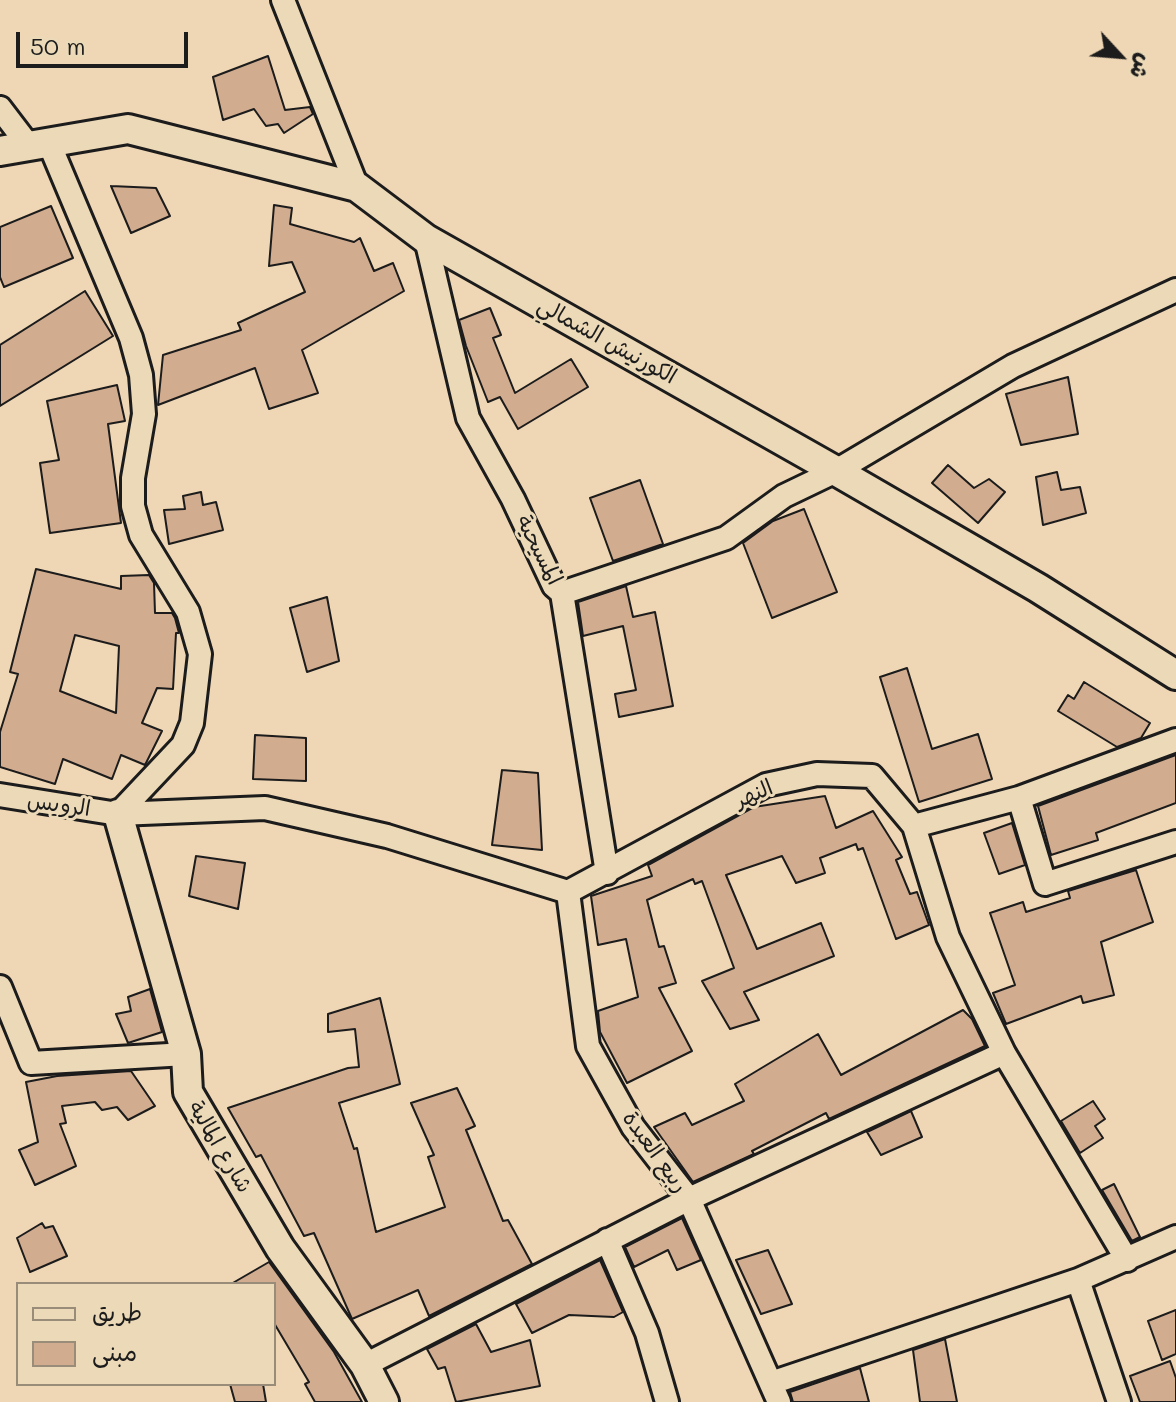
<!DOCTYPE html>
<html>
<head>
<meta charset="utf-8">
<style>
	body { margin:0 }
	#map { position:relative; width:1176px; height:1402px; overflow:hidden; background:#efd6b4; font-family:Mali,"Playpen Sans Arabic",sans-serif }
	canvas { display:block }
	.legend { position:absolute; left:16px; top:1282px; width:260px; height:104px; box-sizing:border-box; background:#ecd9b7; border:2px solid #998d79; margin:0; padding:10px 14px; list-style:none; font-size:24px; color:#1c1c1c }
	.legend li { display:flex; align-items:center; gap:16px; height:40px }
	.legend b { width:40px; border:2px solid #998d79 }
	.north { position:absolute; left:1080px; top:16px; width:80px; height:80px; -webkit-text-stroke:6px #ecd9b7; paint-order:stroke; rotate:116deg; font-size:22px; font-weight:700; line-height:32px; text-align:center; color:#1c1c1c }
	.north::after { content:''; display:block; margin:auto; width:28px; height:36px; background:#1c1c1c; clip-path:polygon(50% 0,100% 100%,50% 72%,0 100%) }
	.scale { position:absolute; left:16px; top:32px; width:172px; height:36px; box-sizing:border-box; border:4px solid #1c1c1c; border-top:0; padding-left:10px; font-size:24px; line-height:28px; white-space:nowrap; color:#1c1c1c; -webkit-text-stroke:6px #ecd9b7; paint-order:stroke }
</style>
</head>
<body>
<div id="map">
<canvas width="1176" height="1402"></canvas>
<ul class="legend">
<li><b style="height:10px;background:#ecd9b7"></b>طريق</li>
<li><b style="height:22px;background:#d1ac8f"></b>مبنى</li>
</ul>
<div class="north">ش</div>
<div class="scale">50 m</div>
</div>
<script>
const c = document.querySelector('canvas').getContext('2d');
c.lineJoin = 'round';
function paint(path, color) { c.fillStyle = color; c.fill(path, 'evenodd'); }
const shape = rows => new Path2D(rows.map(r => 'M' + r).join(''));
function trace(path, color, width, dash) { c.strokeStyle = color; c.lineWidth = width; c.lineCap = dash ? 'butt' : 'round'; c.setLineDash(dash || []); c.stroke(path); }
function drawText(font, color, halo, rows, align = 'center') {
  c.font = font + ' Mali,"Playpen Sans Arabic",sans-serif'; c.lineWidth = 6; c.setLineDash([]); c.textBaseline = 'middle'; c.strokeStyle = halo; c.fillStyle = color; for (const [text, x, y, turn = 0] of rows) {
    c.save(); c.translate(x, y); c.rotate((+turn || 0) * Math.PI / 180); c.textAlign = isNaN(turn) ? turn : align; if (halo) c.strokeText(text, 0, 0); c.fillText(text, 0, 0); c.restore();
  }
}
const building = shape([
	[268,56,285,110,310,107,313,114,284,133,278,124,266,126,254,109,223,120,213,77,268,56],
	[111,186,156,188,170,216,131,233,111,186],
	[274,205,292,208,290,224,354,242,360,238,374,271,393,263,404,291,302,350,318,393,269,409,255,368,158,405,163,355,241,330,238,323,305,292,292,262,269,266,274,205],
	[51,206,73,258,4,287,0,277,0,227,51,206],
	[85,291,113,336,0,406,0,345,85,291],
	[490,308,501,335,493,338,515,393,571,359,588,387,518,429,500,397,488,402,466,346,459,320,490,308],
	[1068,377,1078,434,1021,445,1006,394,1068,377],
	[117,385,125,421,108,424,121,523,50,533,40,463,59,460,47,401,117,385],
	[948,465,974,488,989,479,1005,492,978,523,932,483,948,465],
	[1057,472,1061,490,1080,487,1086,513,1043,525,1036,477,1057,472],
	[640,480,663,544,613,561,590,498,640,480],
	[201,492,203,505,216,502,223,530,169,544,164,510,185,509,183,496,201,492],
	[804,509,837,592,772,618,743,543,773,521,804,509],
	[36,569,121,589,121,576,149,575,154,583,155,613,172,613,175,618,179,633,176,633,173,689,157,688,142,723,162,731,145,765,121,755,112,779,63,759,55,784,0,767,0,732,18,674,10,672,36,569],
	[75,635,119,646,116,713,60,691,75,635],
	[626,586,633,617,655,612,673,706,619,717,615,694,636,690,623,626,583,636,578,602,626,586],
	[327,597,339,661,307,672,290,608,327,597],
	[907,668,932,749,978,734,992,779,919,802,880,677,907,668],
	[1084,682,1150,723,1141,738,1117,747,1058,711,1068,695,1074,699,1084,682],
	[255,735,306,738,306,781,253,779,255,735],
	[1176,755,1176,803,1096,833,1098,840,1051,855,1038,806,1176,755],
	[502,770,538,773,542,850,492,845,502,770],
	[825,796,836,828,873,811,902,857,896,860,910,894,917,892,929,925,896,939,863,848,858,850,856,844,820,858,825,873,796,883,782,856,726,875,757,949,821,923,834,956,744,992,759,1020,730,1029,702,981,734,968,702,881,695,884,693,879,647,900,659,947,664,946,676,983,659,988,692,1051,627,1083,600,1032,598,1011,638,997,626,939,598,945,591,896,652,876,648,865,754,807,825,796],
	[1012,823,1025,865,999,874,984,833,1012,823],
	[196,856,245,863,238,909,189,896,196,856],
	[1136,870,1153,922,1101,942,1114,995,1083,1003,1081,996,1006,1024,993,993,1015,985,990,913,1023,902,1026,912,1070,898,1068,891,1136,870],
	[150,989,162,1032,128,1043,116,1014,131,1011,128,997,150,989],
	[380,998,400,1084,339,1103,354,1149,357,1148,376,1232,445,1207,428,1157,434,1155,411,1103,457,1088,475,1126,466,1130,503,1221,508,1220,532,1264,429,1316,418,1290,352,1319,314,1233,304,1236,261,1155,256,1157,228,1108,348,1068,359,1067,355,1029,328,1032,328,1014,380,998],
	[963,1010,972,1019,985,1046,829,1119,826,1113,752,1151,754,1154,693,1182,654,1127,685,1113,692,1125,744,1101,735,1084,818,1034,841,1075,963,1010],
	[131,1071,155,1106,128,1120,117,1107,102,1110,95,1102,62,1106,66,1123,60,1124,76,1166,35,1185,19,1150,38,1142,26,1082,57,1076,131,1071],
	[1093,1101,1105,1119,1095,1126,1103,1138,1080,1153,1061,1121,1093,1101],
	[911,1111,922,1137,881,1155,867,1132,911,1111],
	[1114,1184,1140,1237,1132,1241,1102,1190,1114,1184],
	[682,1218,701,1260,677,1270,668,1250,634,1267,625,1247,682,1218],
	[42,1223,45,1228,53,1226,67,1256,30,1272,17,1238,42,1223],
	[768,1250,792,1304,761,1314,736,1260,768,1250],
	[600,1260,623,1312,614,1317,569,1315,532,1333,516,1304,600,1260],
	[269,1262,334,1352,362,1402,315,1402,305,1384,309,1382,274,1323,274,1284,231,1284,269,1262],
	[1176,1310,1176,1354,1162,1360,1148,1321,1176,1310],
	[476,1324,491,1352,530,1340,540,1386,456,1402,445,1367,438,1369,427,1349,476,1324],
	[945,1339,957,1402,920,1402,913,1350,945,1339],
	[1170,1361,1176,1378,1176,1402,1140,1402,1130,1376,1170,1361],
	[860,1368,869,1402,793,1402,790,1392,860,1368],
	[230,1384,263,1384,266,1402,235,1402,230,1384]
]);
const minor = shape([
	[283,0,357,187],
	[0,108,29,146],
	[49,143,131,338,141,375,144,414,133,478,133,506,141,535,188,612,200,654,192,723,183,745,118,814],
	[426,239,468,418,513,499,554,586,562,593,607,873],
	[562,593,726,538,784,496,836,471,1013,366,1176,290],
	[0,795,118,814,265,808,387,836,568,892,766,785,817,774,872,776,914,826,948,937,1004,1053,1127,1260],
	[1019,798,1045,884,1176,842],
	[914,826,1019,798,1176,740],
	[568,892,588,1046,633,1127,689,1199,779,1402],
	[0,987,31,1063,186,1054],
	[607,1240,647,1333,667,1402],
	[1078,1280,1119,1402],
	[365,1365,689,1199,1004,1053],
	[771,1383,1078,1280,1176,1237]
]);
const tertiary = shape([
	[0,151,128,129,357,187,426,239,836,471,1038,588,1176,675],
	[118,814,186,1054,188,1092,280,1248,365,1365,384,1402]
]);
const streetNames = [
	["الكورنيش الشمالي",607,341,29],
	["المسيحية",539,550,63],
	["النهر",754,794,-23],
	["الرويس",59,805,8],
	["شارع المالية",220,1147,59],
	["ربيع العبدة",655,1152,54]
];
paint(building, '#d1ac8f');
trace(building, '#1c1c1c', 2);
trace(minor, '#1c1c1c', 28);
trace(tertiary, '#1c1c1c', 34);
trace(minor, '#ecd9b7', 22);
trace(tertiary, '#ecd9b7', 28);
drawText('22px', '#1c1c1c', '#ecd9b7', streetNames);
</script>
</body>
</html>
